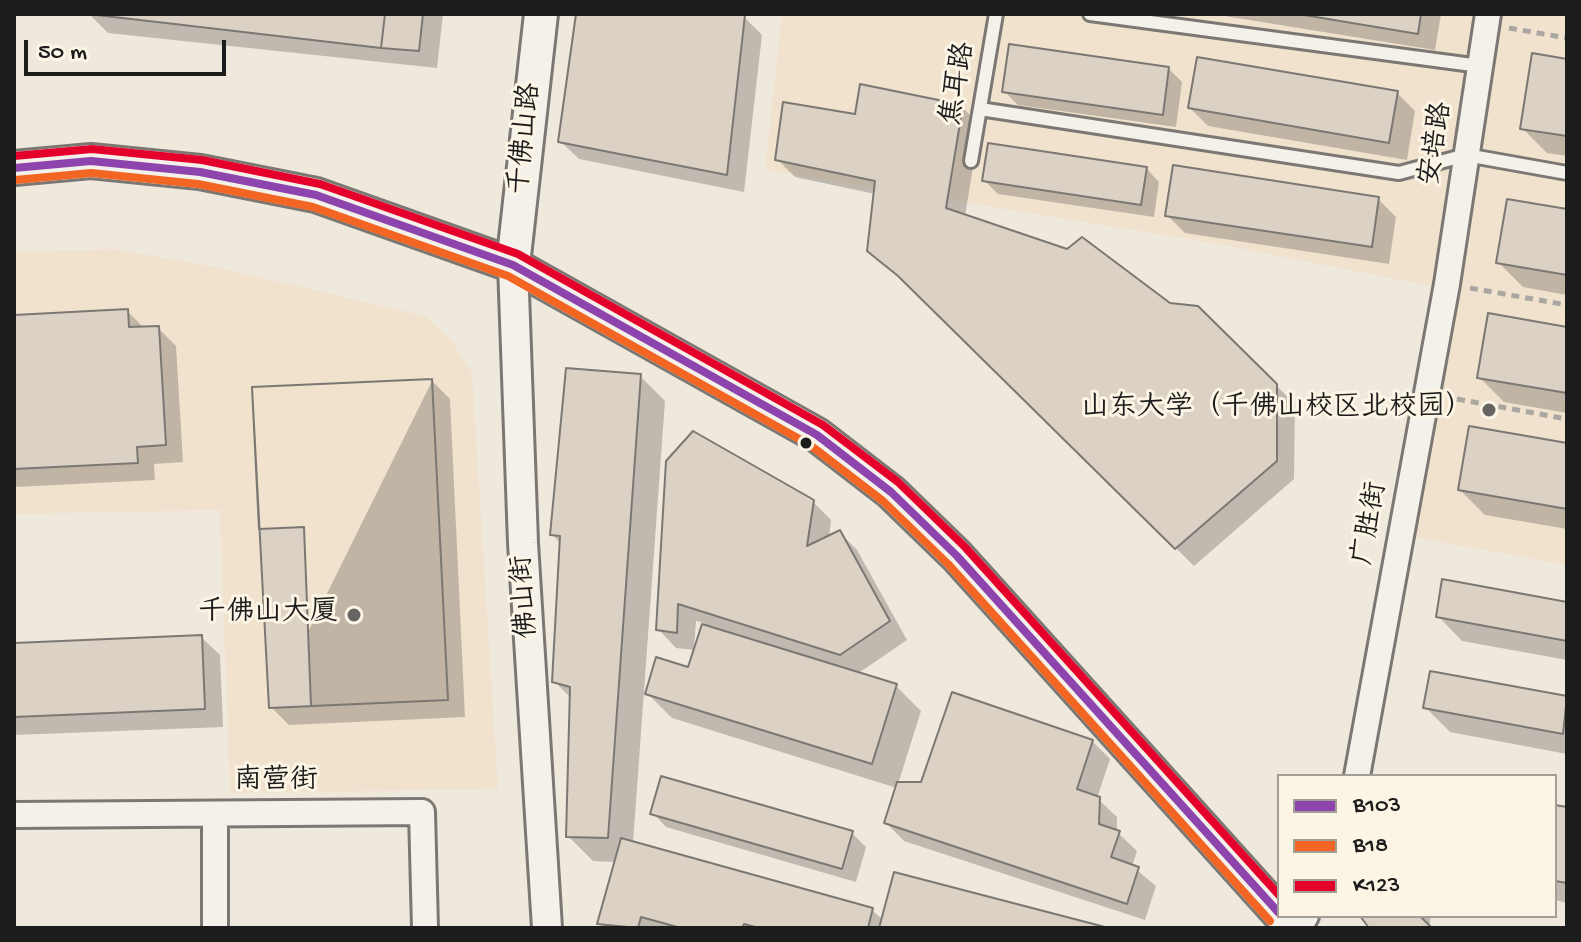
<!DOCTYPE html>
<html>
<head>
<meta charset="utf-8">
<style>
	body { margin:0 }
	#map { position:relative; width:1581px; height:942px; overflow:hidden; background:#efe8dd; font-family:"Gochi Hand",sans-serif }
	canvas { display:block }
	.frame { position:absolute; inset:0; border:16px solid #1c1c1c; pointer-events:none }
	.legend { position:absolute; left:1277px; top:774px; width:280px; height:144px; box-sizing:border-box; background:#fcf5e5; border:2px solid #a29e95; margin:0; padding:10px 14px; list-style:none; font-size:24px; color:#1c1c1c }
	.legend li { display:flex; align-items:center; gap:16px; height:40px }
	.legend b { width:40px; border:2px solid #a29e95 }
	.scale { position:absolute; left:24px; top:40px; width:202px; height:36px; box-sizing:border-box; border:4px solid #1c1c1c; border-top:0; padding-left:10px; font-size:24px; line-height:28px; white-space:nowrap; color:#1c1c1c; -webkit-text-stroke:6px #fcf5e5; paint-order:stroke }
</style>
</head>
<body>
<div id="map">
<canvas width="1581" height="942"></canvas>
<div class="frame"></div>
<ul class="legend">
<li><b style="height:10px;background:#8e44ad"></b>B103</li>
<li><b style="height:10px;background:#f26522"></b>B18</li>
<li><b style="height:10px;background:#e4002b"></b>K123</li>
</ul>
<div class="scale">50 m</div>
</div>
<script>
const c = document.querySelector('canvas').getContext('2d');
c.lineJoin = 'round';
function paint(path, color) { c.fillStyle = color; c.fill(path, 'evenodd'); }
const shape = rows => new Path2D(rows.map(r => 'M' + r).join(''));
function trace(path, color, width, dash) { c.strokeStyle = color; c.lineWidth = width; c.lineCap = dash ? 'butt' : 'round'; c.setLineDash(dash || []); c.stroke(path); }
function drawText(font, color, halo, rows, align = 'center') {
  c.font = font + ' "Gochi Hand","LXGW WenKai TC",sans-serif'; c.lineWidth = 6; c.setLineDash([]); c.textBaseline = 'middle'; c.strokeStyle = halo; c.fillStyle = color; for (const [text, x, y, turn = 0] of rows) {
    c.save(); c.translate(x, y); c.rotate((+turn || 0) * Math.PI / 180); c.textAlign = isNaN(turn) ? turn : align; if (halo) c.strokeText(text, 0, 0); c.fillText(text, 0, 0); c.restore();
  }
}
const built = shape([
	[782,14,1567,14,1567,565,1390,533,1431,286,1213,243,765,170],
	[114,249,220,268,425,316,452,341,472,373,498,789,230,793,220,510,14,514,14,252]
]);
const shadow = shape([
	[443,14,437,68,108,33,90,15],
	[578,14,730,14,744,17,762,35,744,192,579,159,560,141],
	[1212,14,1441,14,1435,50],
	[1567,61,1567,156,1547,153,1522,128],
	[1168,68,1182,82,1176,127,1018,105,1004,91],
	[1397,93,1415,111,1407,160,1208,126,1190,108],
	[962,107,980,125,965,216,1169,305,1197,308,1295,404,1294,479,1194,566,919,293,869,251,875,194,795,177,777,159,856,116],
	[1146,168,1159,182,1154,217,998,194,984,180],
	[1378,199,1396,217,1389,264,1185,233,1167,215],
	[1567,211,1567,295,1523,287,1498,262],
	[127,311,144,328,158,328,176,346,183,462,154,464,155,480,14,487,14,317],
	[1567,329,1567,413,1504,402,1479,377],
	[640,376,665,401,633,843,872,910,883,920,1100,928,604,928,599,923,616,862,593,861,568,836,572,699,554,681,561,544,552,534],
	[432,381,450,399,465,717,289,725,271,707],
	[1567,445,1567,529,1485,515,1460,490],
	[668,462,813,502,831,520,829,537,839,532,857,550,907,640,857,674,896,686,921,711,898,784,922,784,1092,741,1110,759,1097,798,1117,817,1117,832,1137,851,1132,866,1156,886,1145,920,904,841,886,823,897,788,672,718,647,693,689,669,695,650,676,648,658,629],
	[696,621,704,623,696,649,694,648],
	[1567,604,1567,660,1462,641,1438,616],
	[201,637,220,655,223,727,14,735,14,645],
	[1431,673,1567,698,1567,754,1450,732,1425,707],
	[1555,807,1567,809,1567,903,1555,900],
	[653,813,852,833,866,847,856,882,666,827],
	[1362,916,1431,916,1429,928,1371,928]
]);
const building = shape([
	[88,14,385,14,381,48,88,14],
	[385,14,423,14,419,51,381,48,385,14],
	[576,14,745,15,727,175,558,142,576,14],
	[1298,14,1421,14,1418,34,1298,14],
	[1009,44,1169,67,1163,115,1002,92,1009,44],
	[1532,53,1567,59,1567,136,1520,129,1532,53],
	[1197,57,1398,91,1389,143,1188,108,1197,57],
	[860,84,963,105,946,208,1067,249,1082,237,1170,303,1198,306,1277,384,1277,461,1175,549,898,276,867,251,875,181,775,160,783,102,855,114,860,84],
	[988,143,1147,167,1141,205,982,181,988,143],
	[1173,165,1379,197,1372,247,1165,216,1173,165],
	[1507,199,1567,209,1567,275,1496,263,1507,199],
	[128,309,129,327,159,326,166,445,137,447,138,463,14,469,14,315,128,309],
	[1488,313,1567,327,1567,393,1477,378,1488,313],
	[566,368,641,374,608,838,566,837,570,687,552,682,560,536,550,535,566,368],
	[432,379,448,700,311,706,304,527,259,529,252,387,432,379],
	[432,379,448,700,269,708,252,387,432,379],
	[1469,426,1567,443,1567,509,1458,490,1469,426],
	[693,431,814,500,807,546,840,530,890,621,840,655,678,604,677,633,656,630,666,461,693,431],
	[1442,579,1567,602,1567,641,1436,617,1442,579],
	[702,624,897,684,872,764,645,694,656,657,688,667,702,624],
	[202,635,205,709,14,717,14,643,202,635],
	[1430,671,1567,696,1563,734,1423,708,1430,671],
	[952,692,1093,740,1077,789,1100,797,1099,824,1120,831,1111,857,1139,867,1127,904,884,823,897,782,921,782,952,692],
	[661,776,853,831,842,869,650,814,661,776],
	[1555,805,1567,807,1567,883,1555,881,1555,805],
	[621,838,873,908,868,928,759,928,744,924,742,928,681,928,641,917,638,928,597,924,621,838],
	[894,872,1105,927,1105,928,879,928,894,872],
	[1360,916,1420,916,1432,928,1369,928,1360,916]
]);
const path = shape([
	[1509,28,1567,38],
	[1470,288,1567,305],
	[1457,399,1567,419]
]);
const service = shape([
	[1090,14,1480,66],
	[980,109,1399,173,1466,155,1567,173],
	[971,161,996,14]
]);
const minor = shape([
	[1357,776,1447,284,1488,14],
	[215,814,215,928],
	[14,815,422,812,425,928],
	[1299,928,1306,916]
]);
const tertiary = shape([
	[513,265,523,543,547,928]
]);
const secondary = shape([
	[14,168,91,161,200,172,316,195,513,265,817,435,891,492,957,556,1279,913],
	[513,265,541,14]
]);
const bus1 = shape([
	[14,168,91,161,200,172,316,195,513,265,817,435,891,492,957,556,1279,913]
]);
const bus2 = shape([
	[15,180,91,173,198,184,313,207,508,276,810,445,883,501,948,564,1270,921]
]);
const bus3 = shape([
	[14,156,92,149,202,160,320,184,518,254,823,425,898,482,965,547,1279,895]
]);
const markers = [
	[1489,410,8,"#666360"],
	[806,443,7,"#1c1c1c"],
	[354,615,8,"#666360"]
];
const streetNames = [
	["焦耳路",960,84,-80],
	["千佛山路",527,139,-84],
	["安培路",1438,144,-81],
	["广胜街",1372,524,-80],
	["佛山街",527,597,-94],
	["南营街",276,783]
];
const poiNames = [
	["山东大学（千佛山校区北校园）",1473,410],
	["千佛山大厦",338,615]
];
paint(built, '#f1e2ce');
paint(shadow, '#0003');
paint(building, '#dbd1c4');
trace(building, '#7b7873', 2);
trace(service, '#7b7873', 18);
trace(minor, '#7b7873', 30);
trace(tertiary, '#7b7873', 34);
trace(secondary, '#7b7873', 38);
trace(path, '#aaa7a3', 5, [8, 6]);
trace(service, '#f4f0ea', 12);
trace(minor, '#f4f0ea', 24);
trace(tertiary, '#f4f0ea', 28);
trace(secondary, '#f4f0ea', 32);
trace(bus1, '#8e44ad', 8);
trace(bus2, '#f26522', 8);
trace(bus3, '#e4002b', 8);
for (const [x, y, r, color] of markers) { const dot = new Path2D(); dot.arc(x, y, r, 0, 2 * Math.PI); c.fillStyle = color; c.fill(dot); trace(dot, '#fcf5e5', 3); }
drawText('28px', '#1c1c1c', '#fcf5e5', streetNames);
drawText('28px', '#1c1c1c', '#fcf5e5', poiNames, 'right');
</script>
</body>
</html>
